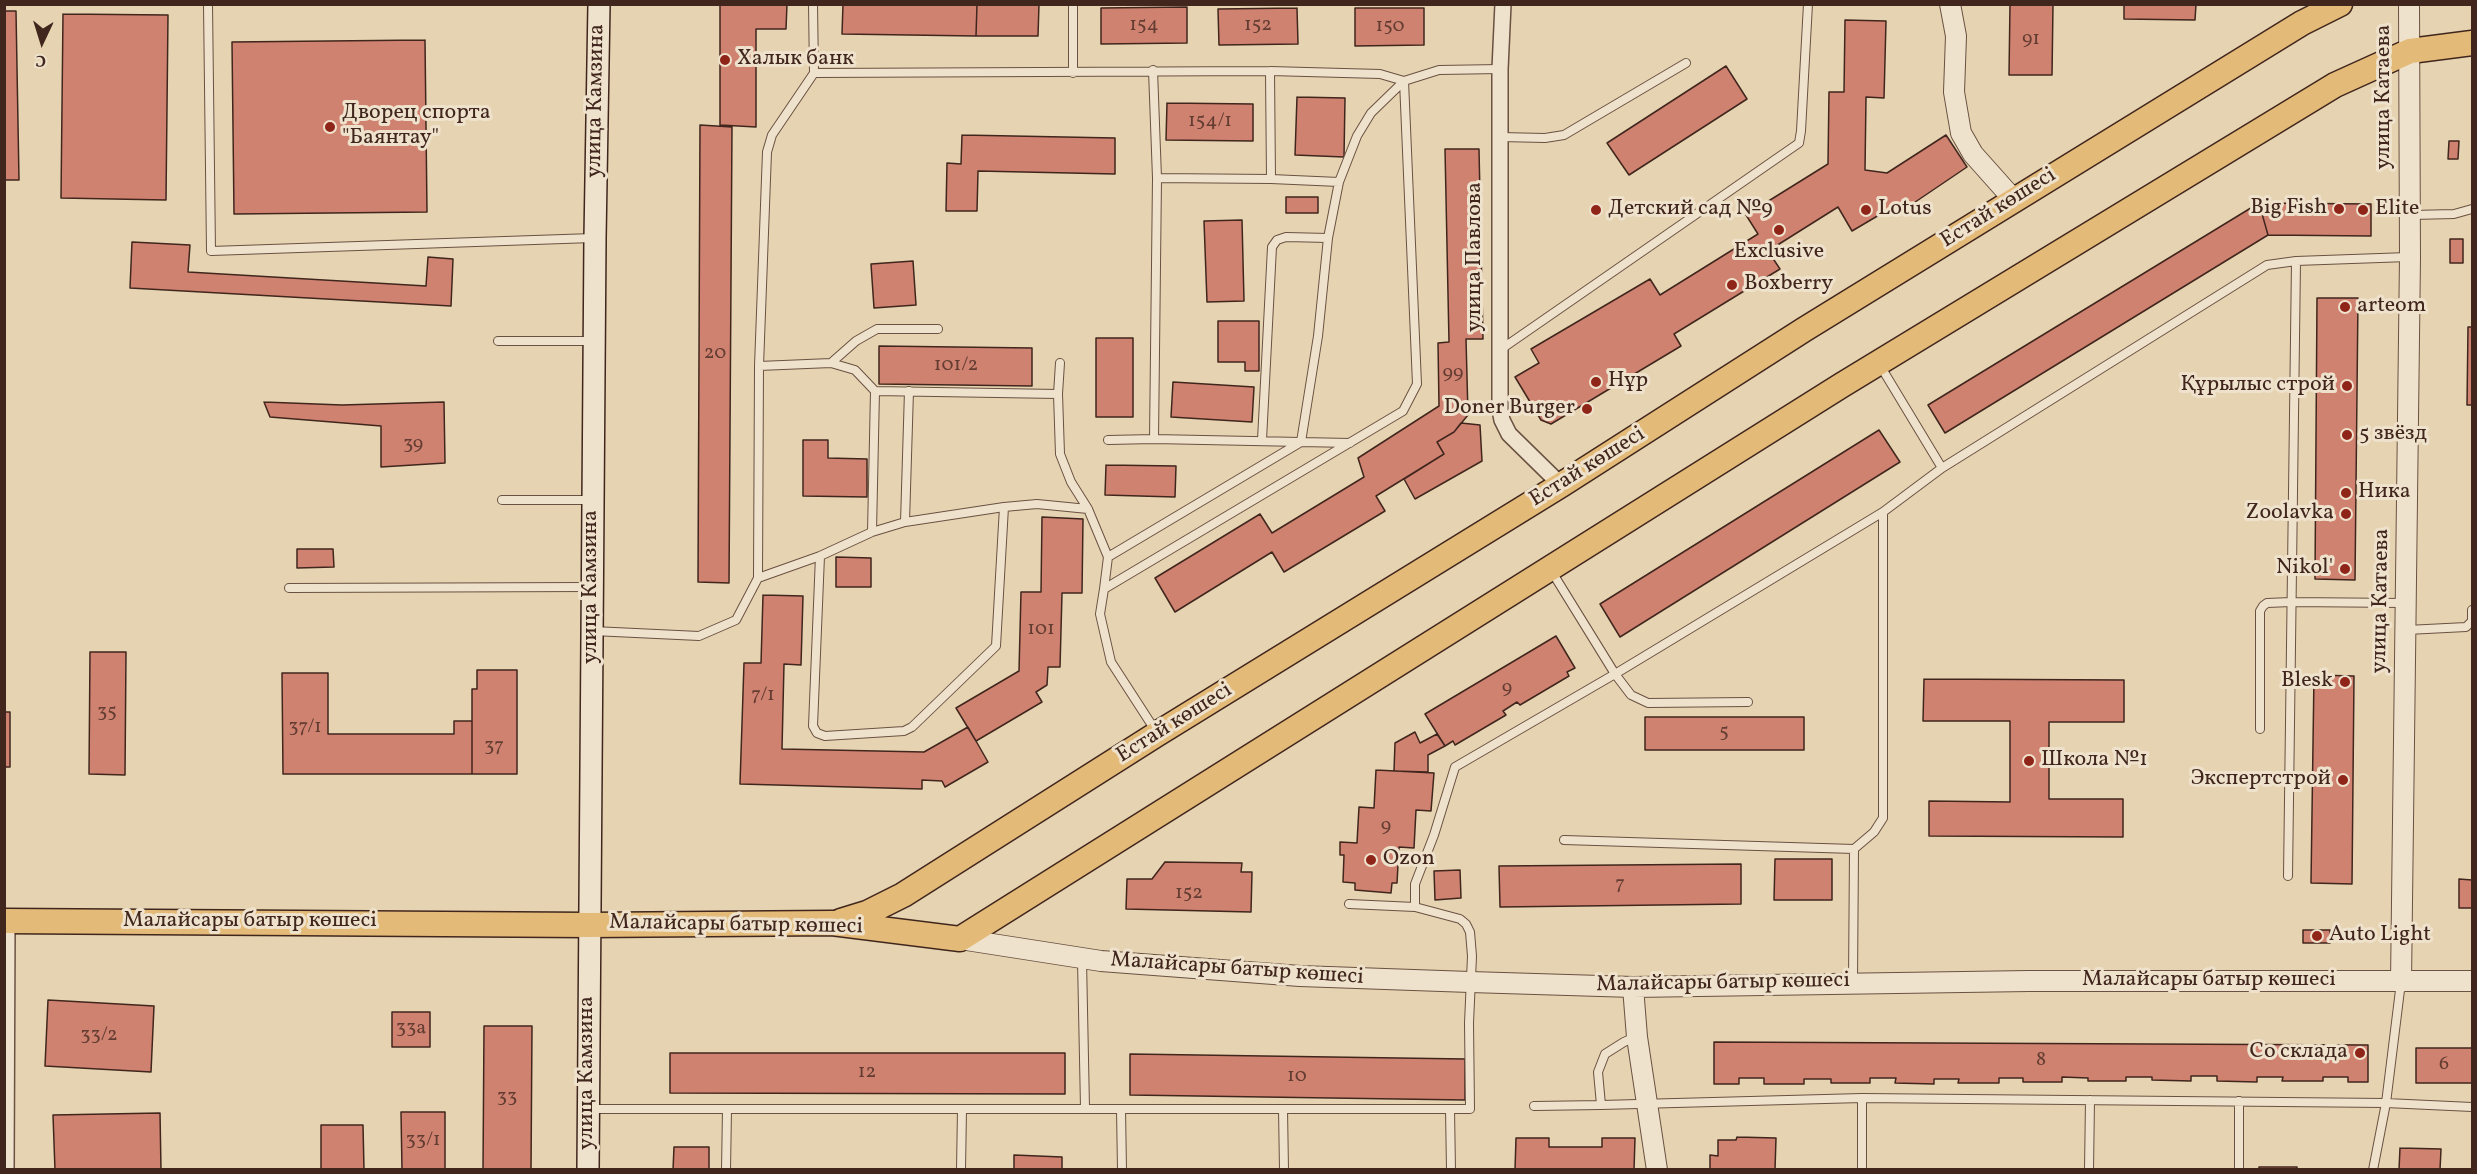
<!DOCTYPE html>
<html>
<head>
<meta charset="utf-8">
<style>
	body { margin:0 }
	#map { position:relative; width:2477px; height:1174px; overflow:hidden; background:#e6d3b1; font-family:Vollkorn,serif }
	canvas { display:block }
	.frame { position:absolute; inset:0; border:6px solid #40261d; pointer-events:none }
	.north { position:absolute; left:12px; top:12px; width:60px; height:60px; -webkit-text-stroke:4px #efe2cc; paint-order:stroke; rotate:184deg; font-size:16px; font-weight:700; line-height:24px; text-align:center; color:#40261d }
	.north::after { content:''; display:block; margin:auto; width:21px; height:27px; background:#40261d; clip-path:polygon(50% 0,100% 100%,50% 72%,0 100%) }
</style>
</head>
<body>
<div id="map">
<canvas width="2477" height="1174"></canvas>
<div class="frame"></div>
<div class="north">С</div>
</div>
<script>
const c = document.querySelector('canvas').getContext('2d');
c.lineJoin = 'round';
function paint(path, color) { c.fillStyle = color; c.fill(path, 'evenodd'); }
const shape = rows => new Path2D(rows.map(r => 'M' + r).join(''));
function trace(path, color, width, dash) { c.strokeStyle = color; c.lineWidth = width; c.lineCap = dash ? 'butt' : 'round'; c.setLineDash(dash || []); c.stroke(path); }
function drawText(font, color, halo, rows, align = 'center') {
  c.font = font + ' Vollkorn,serif'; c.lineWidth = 6; c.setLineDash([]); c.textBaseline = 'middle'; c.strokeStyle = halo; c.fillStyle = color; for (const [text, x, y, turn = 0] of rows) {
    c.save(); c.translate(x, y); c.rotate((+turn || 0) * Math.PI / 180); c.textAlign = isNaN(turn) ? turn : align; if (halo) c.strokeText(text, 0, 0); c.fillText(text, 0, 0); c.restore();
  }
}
const building = shape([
	[720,4,787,4,786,29,756,29,756,127,720,125,720,4],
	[843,4,977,4,976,36,842,34,843,4],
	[977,4,1039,4,1038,36,976,36,977,4],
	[2010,4,2053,4,2052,75,2009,75,2010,4],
	[2124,4,2196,4,2195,20,2124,19,2124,4],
	[1187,7,1187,43,1101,44,1101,8,1187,7],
	[1297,8,1298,44,1219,45,1218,9,1297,8],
	[1355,8,1424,8,1424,45,1355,46,1355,8],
	[4,11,16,11,19,180,4,180,4,11],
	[63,14,168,15,166,200,61,198,63,14],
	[1845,20,1886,21,1884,98,1866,97,1865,170,1887,173,1946,135,1967,167,1896,215,1891,208,1852,231,1838,207,1768,251,1780,269,1674,334,1681,346,1551,424,1541,420,1515,377,1539,363,1531,349,1650,279,1660,295,1758,234,1746,215,1828,164,1829,92,1844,92,1845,20],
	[425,40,427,212,234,214,232,42,425,40],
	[1726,66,1747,99,1629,175,1607,143,1726,66],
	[1297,97,1345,98,1344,157,1295,155,1297,97],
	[1167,103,1253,104,1253,141,1166,140,1167,103],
	[700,125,732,127,729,583,698,582,700,125],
	[962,135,1115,138,1115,174,978,171,977,211,946,211,947,163,961,164,962,135],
	[2449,141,2459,141,2458,159,2448,159,2449,141],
	[1445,149,1479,149,1483,339,1466,339,1468,415,1454,432,1437,442,1444,454,1376,496,1385,511,1284,572,1272,552,1175,612,1155,578,1260,514,1272,533,1364,477,1358,458,1439,406,1438,343,1449,342,1445,149],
	[1286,197,1318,197,1318,213,1286,213,1286,197],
	[2259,203,2268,235,1945,433,1928,405,2259,203],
	[2259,203,2371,204,2371,236,2268,235,2259,203],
	[1242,220,1244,301,1207,302,1204,221,1242,220],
	[2450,239,2463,239,2463,263,2450,263,2450,239],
	[132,242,190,245,188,272,426,286,428,257,453,259,451,306,130,288,132,242],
	[913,261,916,305,874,308,871,264,913,261],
	[2317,298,2358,298,2355,580,2315,579,2317,298],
	[1218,321,1259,321,1259,371,1245,371,1245,362,1218,362,1218,321],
	[2468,327,2472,327,2472,405,2467,405,2468,327],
	[1096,338,1133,338,1133,417,1096,417,1096,338],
	[879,346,1032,348,1032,386,879,384,879,346],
	[1173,382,1254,387,1252,422,1171,417,1173,382],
	[264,402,342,405,444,402,445,463,381,467,381,426,270,417,264,402],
	[1461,423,1480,425,1482,461,1415,499,1404,479,1444,454,1437,442,1454,432,1461,423],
	[1879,430,1900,462,1620,637,1600,604,1879,430],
	[803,440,828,440,828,458,867,459,867,497,803,496,803,440],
	[1106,465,1176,466,1175,497,1105,495,1106,465],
	[1042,517,1083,519,1082,593,1062,593,1060,667,1048,667,1047,685,1036,692,1042,702,976,741,956,708,1019,671,1021,592,1041,592,1042,517],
	[297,549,333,549,334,567,297,568,297,549],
	[836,557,871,558,871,587,836,587,836,557],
	[763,595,803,596,801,665,784,664,782,749,924,752,968,727,988,762,945,787,942,781,922,780,922,789,740,784,744,663,761,663,763,595],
	[1556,636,1575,668,1567,672,1569,676,1520,705,1517,702,1503,711,1506,715,1455,745,1453,741,1445,746,1425,714,1556,636],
	[90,652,126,652,125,775,89,774,90,652],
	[477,670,517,670,517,774,472,774,472,689,477,689,477,670],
	[282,673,328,673,328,734,454,734,454,721,472,721,472,774,283,774,282,673],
	[2314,675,2354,676,2352,884,2311,883,2314,675],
	[1924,679,2124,680,2124,722,2049,722,2049,799,2123,799,2123,837,1929,836,1929,801,2010,802,2010,721,1923,721,1924,679],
	[4,712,10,712,10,767,4,767,4,712],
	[1645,717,1804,717,1804,750,1645,750,1645,717],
	[1415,732,1420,743,1437,734,1445,746,1428,755,1428,772,1394,771,1395,743,1415,732],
	[1376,770,1434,773,1431,811,1416,810,1414,848,1399,847,1397,883,1392,883,1391,893,1355,890,1355,883,1343,882,1344,855,1340,855,1340,842,1357,843,1359,807,1374,808,1376,770],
	[1775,859,1832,859,1832,900,1774,900,1775,859],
	[1165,862,1242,863,1241,872,1252,872,1251,912,1126,909,1127,879,1152,879,1165,862],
	[1741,864,1741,904,1500,907,1499,866,1741,864],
	[1460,870,1461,898,1435,900,1434,871,1460,870],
	[2459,879,2472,880,2472,908,2459,908,2459,879],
	[2303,930,2330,930,2330,943,2303,943,2303,930],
	[48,1000,154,1006,151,1072,45,1066,48,1000],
	[392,1012,430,1012,430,1047,392,1047,392,1012],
	[484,1026,532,1026,531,1170,483,1170,484,1026],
	[1714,1042,2368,1045,2368,1082,2348,1082,2348,1077,2323,1077,2323,1081,2282,1081,2283,1077,2257,1077,2257,1082,2217,1081,2217,1076,2191,1076,2191,1081,2152,1080,2152,1077,2126,1077,2126,1081,2088,1081,2088,1078,2062,1077,2062,1082,2023,1082,2023,1078,1999,1078,1999,1083,1958,1083,1959,1079,1934,1079,1934,1084,1895,1083,1896,1078,1870,1078,1870,1083,1831,1083,1831,1079,1804,1079,1804,1084,1764,1084,1764,1078,1739,1078,1739,1084,1714,1084,1714,1042],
	[2416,1048,2472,1048,2472,1083,2416,1083,2416,1048],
	[670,1053,1065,1053,1065,1094,670,1093,670,1053],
	[1130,1054,1465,1059,1465,1100,1130,1095,1130,1054],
	[401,1112,445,1112,445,1170,402,1170,401,1112],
	[160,1113,161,1170,55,1170,53,1115,160,1113],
	[321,1125,363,1125,364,1170,321,1170,321,1125],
	[1737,1137,1776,1138,1775,1170,1710,1170,1710,1155,1718,1156,1718,1140,1736,1140,1737,1137],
	[1516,1138,1549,1138,1549,1147,1602,1147,1602,1138,1635,1138,1634,1170,1515,1170,1516,1138],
	[674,1147,709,1147,709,1170,673,1170,674,1147],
	[2400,1148,2441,1149,2440,1170,2399,1170,2400,1148],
	[1014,1155,1062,1157,1062,1170,1014,1170,1014,1155],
	[2259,1167,2297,1167,2297,1170,2259,1170,2259,1167]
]);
const service = shape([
	[208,4,211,251,593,238],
	[1153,70,1157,178],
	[1270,71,1271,179],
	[814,73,1270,71,1380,74,1404,81,1371,113,1357,136,1339,182,1271,179,1157,178,1154,439,1350,443],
	[1073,73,1073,4],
	[1500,137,1545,138,1564,135,1686,63],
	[2412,215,2454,214,2472,209],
	[2296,261,2408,257],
	[498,341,592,341],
	[1500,350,1799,143,1801,131,1808,4],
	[831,363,856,341,877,329,938,329],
	[759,366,767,152,772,135,814,73,813,4],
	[1881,367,1942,468],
	[1058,394,1060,363],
	[1108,440,1154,439],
	[1262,440,1272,247,1277,240,1286,237,1328,238],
	[502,500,591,500],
	[905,522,909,391],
	[872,532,875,391,1058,394,1060,454,1071,482,1088,509],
	[820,556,813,726,817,733,825,736,904,731,912,727,996,646,1004,507],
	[1108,557,1301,442,1318,336,1328,238,1339,182],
	[1552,572,1615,674,1883,512],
	[758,578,759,366,831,363,855,370,875,391],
	[289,588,590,587],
	[2407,630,2466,627,2472,621,2472,610],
	[593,631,699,636,736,620,758,578,820,556,872,532,905,522,1004,507,1037,504,1088,509,1108,557,1104,589],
	[2260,729,2260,611,2263,606,2267,603,2291,602,2404,603],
	[1155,730,1111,662,1100,614,1104,589,1403,411,1417,384,1404,81,1439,70,1500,69],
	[1564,840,1854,849],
	[1349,904,1415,907],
	[1082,960,1085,1108],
	[1853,982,1854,849,1874,832,1883,818,1883,512,1942,468,2267,265,2296,261,2288,876],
	[1862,1098,1862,1170],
	[2239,1101,2239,1170],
	[1601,1105,1862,1098,2386,1103,2472,1107],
	[1534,1106,1601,1105,1598,1072,1605,1054,1624,1042,1635,1037],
	[589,1109,1121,1109],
	[1283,1109,1284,1170],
	[1450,1109,1451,1170],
	[726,1170,727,1109],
	[961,1170,962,1109],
	[1122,1170,1121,1109,1470,1109,1469,1023,1472,956,1470,932,1466,924,1460,919,1415,907,1415,884,1434,835,1455,767,1615,674,1631,695,1648,703,1748,702],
	[2089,1170,2090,1100],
	[2373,1170,2386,1103,2401,982]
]);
const minor = shape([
	[1503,4,1500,69,1500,410,1502,420,1509,434,1561,485],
	[6,1170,7,921]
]);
const tertiary = shape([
	[1950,4,1956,36,1954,92,1961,133,1973,154,2014,200],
	[960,939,1101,961,1300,976,1470,982,1633,987,2029,981,2472,981],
	[2401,982,2410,257,2409,4],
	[1633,987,1637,1037,1657,1170]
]);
const secondary = shape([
	[588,1170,595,238,599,4]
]);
const primary = shape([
	[4,921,589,925,832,923,960,939,1842,385,2335,85,2410,51,2472,43],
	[841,921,867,913,903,895,1157,734,1561,485,1805,329,2302,23,2340,4]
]);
const markers = [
	[725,60,6,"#8f2418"],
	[330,127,6,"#8f2418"],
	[2339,209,6,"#8f2418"],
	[1596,210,6,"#8f2418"],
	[1866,210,6,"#8f2418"],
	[2363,210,6,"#8f2418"],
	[1779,230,6,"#8f2418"],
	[1732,285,6,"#8f2418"],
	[2345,307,6,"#8f2418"],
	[1596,382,6,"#8f2418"],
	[2347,386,6,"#8f2418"],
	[1587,409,6,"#8f2418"],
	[2347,435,6,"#8f2418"],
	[2346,493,6,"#8f2418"],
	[2346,514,6,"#8f2418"],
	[2345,569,6,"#8f2418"],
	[2345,682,6,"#8f2418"],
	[2029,761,6,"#8f2418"],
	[2343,780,6,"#8f2418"],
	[1371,860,6,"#8f2418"],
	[2317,936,6,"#8f2418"],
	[2360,1053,6,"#8f2418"]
];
const numberNames = [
	["154",1144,26],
	["152",1258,26],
	["150",1390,27],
	["91",2031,40],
	["154/1",1210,122],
	["20",715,354],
	["101/2",956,366],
	["99",1453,374],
	["39",413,445],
	["101",1041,630],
	["9",1507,689],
	["7/1",763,696],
	["35",107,713],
	["37/1",305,728],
	["5",1724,733],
	["37",494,747],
	["9",1386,827],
	["7",1620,885],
	["152",1189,894],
	["33а",411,1029],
	["33/2",99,1036],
	["8",2041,1061],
	["6",2444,1065],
	["12",867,1073],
	["10",1297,1077],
	["33",507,1098],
	["33/1",423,1141]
];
const poiNames = [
	["Халык банк",737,60],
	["Дворец спорта",342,114],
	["\"Баянтау\"",342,139],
	["Big Fish",2327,209,"right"],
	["Детский сад №9",1608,210],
	["Lotus",1878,210],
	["Elite",2375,210],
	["Exclusive",1779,253,"center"],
	["Boxberry",1744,285],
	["arteom",2357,307],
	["Нұр",1608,382],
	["Құрылыс строй",2335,386,"right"],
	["Doner Burger",1575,409,"right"],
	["5 звёзд",2359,435],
	["Ника",2358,493],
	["Zoolavka",2334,514,"right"],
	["Nikol'",2333,569,"right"],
	["Blesk",2333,682,"right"],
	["Школа №1",2041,761],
	["Экспертстрой",2331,780,"right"],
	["Ozon",1383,860],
	["Auto Light",2329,936],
	["Со склада",2348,1053,"right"]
];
const streetNames = [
	["улица Катаева",2385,97,-90],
	["улица Камзина",597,101,-89],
	["Естай көшесі",1999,209,-32],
	["улица Павлова",1476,257,-90],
	["Естай көшесі",1588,468,-32],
	["улица Камзина",592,587,-90],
	["улица Катаева",2382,601,-89],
	["Естай көшесі",1175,724,-32],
	["Малайсары батыр көшесі",250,922],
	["Малайсары батыр көшесі",736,926,1],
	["Малайсары батыр көшесі",1237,970,4],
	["Малайсары батыр көшесі",2209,981],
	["Малайсары батыр көшесі",1723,984,-1],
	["улица Камзина",588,1073,-90]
];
paint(building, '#d08271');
trace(building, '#40261d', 1.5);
trace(service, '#6a5142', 10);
trace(minor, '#6a5142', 18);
trace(tertiary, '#6a5142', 22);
trace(secondary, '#40261d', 24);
trace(primary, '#40261d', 27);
trace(service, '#efe2cc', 8);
trace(minor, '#efe2cc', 15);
trace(tertiary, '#efe2cc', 20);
trace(secondary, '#efe2cc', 21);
trace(primary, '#e3ba78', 24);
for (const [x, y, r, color] of markers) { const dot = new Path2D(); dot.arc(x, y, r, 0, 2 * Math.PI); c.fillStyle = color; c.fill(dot); trace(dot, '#efe2cc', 2); }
drawText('20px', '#643d32', null, numberNames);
drawText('22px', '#40261d', '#efe2cc', poiNames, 'left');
drawText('22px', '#40261d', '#efe2cc', streetNames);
</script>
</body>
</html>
